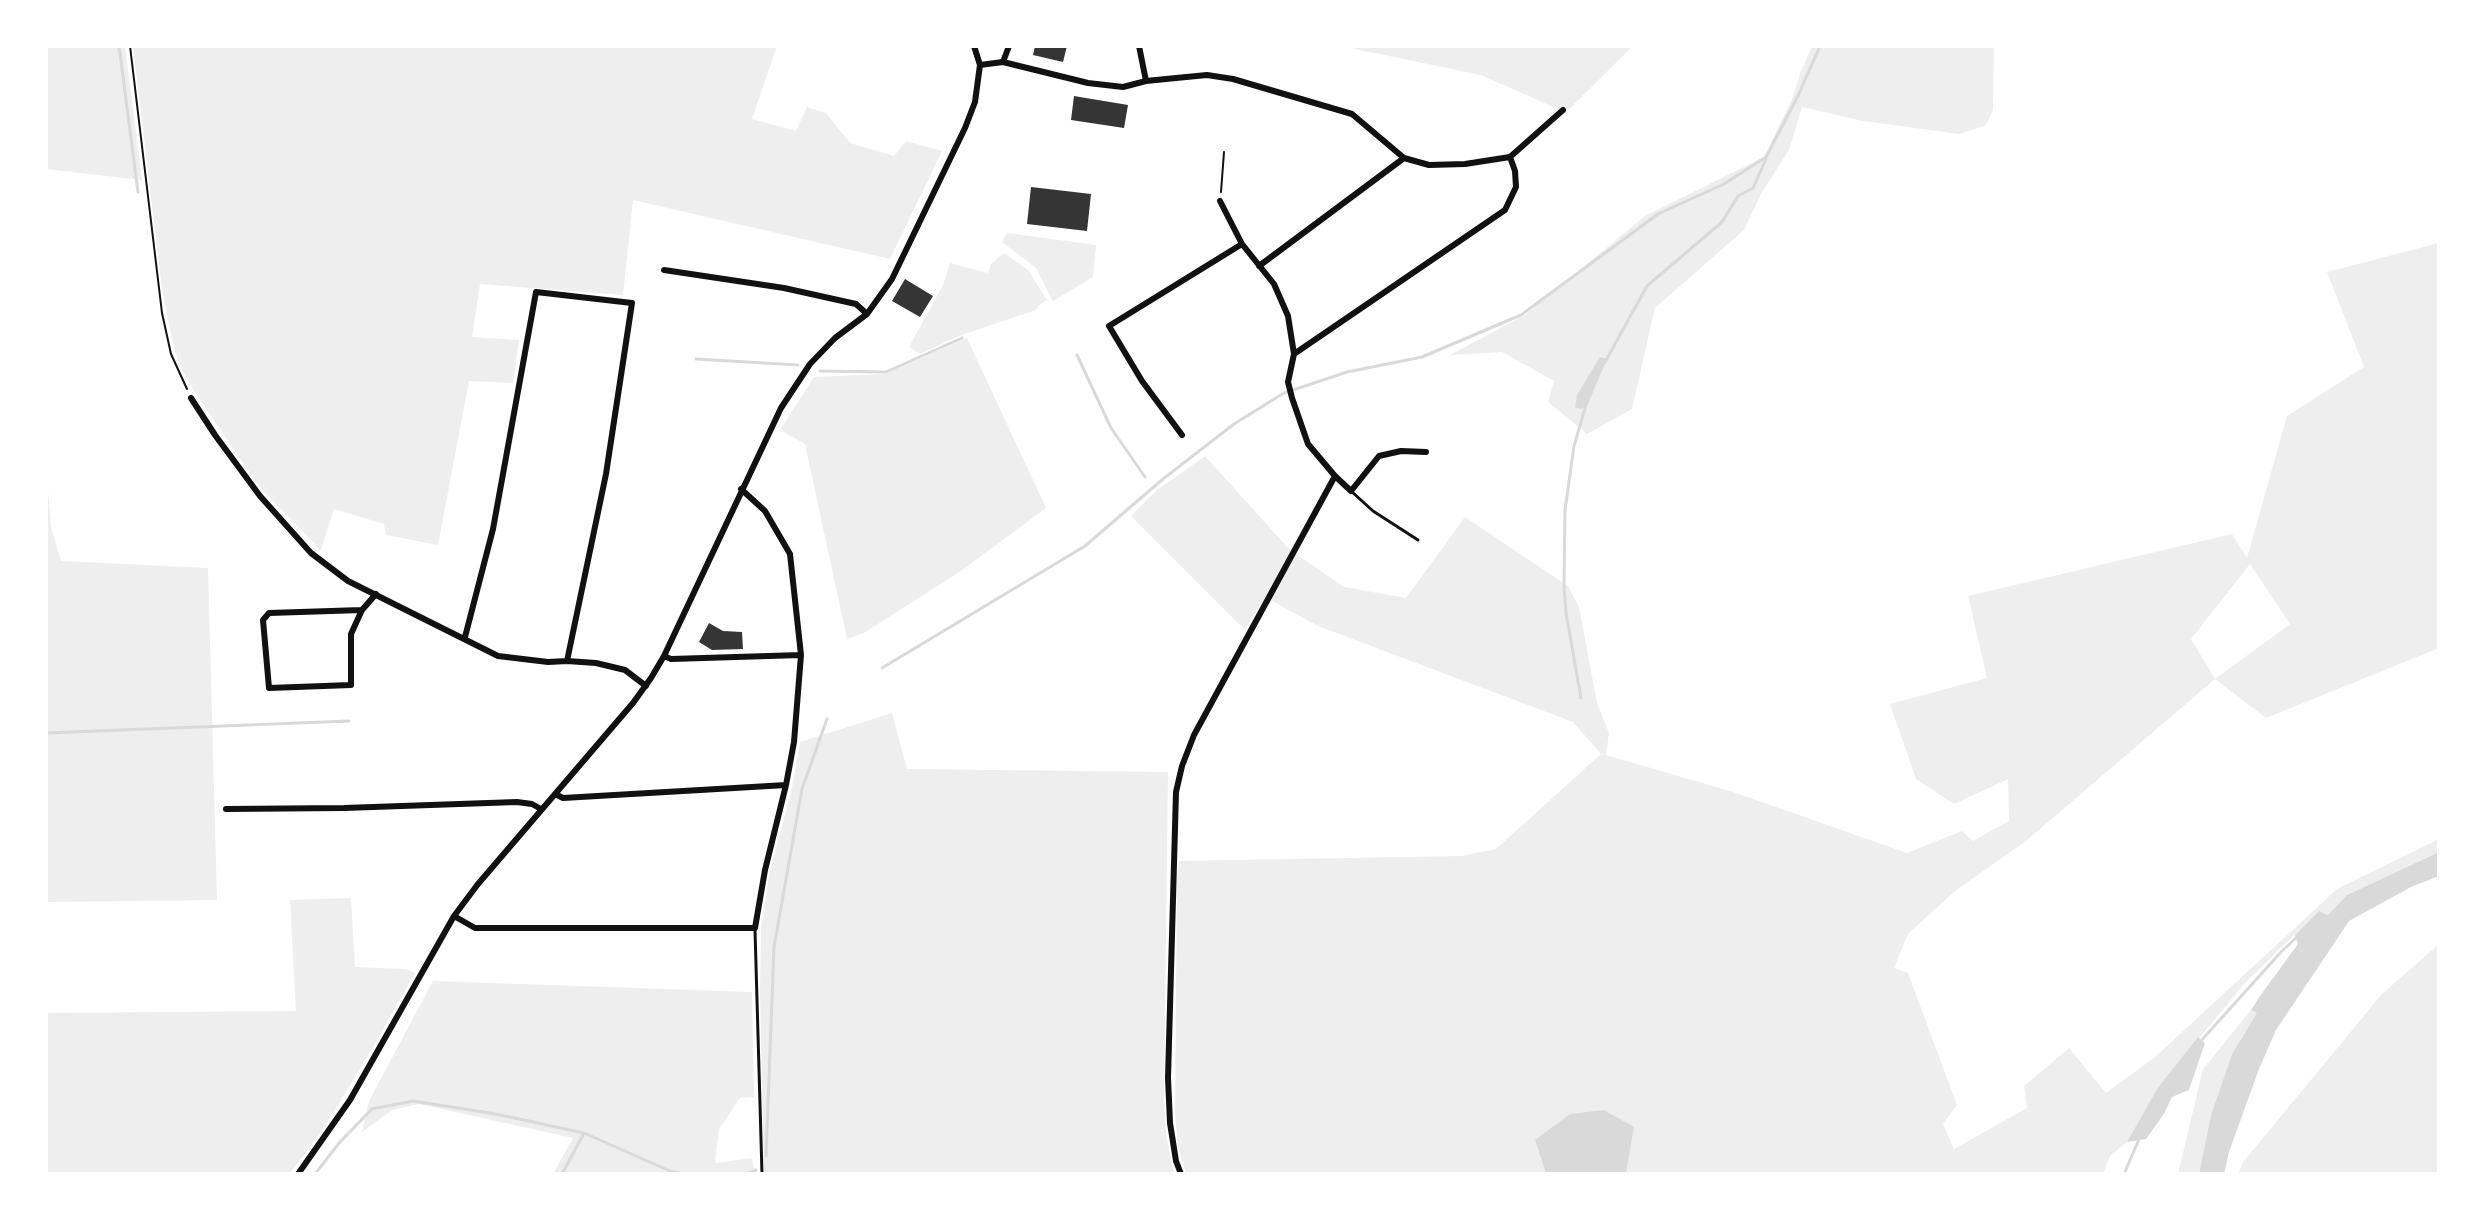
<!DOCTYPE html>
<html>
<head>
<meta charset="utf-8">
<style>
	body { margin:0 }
	#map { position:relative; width:2485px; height:1220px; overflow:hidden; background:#fff; font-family:Georgia,serif }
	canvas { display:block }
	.frame { position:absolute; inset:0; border:48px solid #fff; pointer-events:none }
</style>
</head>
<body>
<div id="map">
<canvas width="2485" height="1220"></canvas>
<div class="frame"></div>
</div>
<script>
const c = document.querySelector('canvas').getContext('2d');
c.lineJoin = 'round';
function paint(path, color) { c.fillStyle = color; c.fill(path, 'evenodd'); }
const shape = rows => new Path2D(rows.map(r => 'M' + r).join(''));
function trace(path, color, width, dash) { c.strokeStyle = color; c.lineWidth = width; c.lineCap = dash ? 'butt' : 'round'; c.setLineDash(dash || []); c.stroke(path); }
const green = shape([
	[46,46,125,46,142,180,46,169],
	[133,46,777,46,752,119,796,131,807,107,826,113,850,143,894,156,906,141,942,151,890,259,633,200,623,295,480,284,472,337,519,340,513,383,469,381,438,545,386,535,384,524,334,509,321,550,261,489,196,394,181,368,174,348,162,289],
	[1352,46,1633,46,1563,115,1560,110,1481,75,1355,49],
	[1812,46,1994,46,1993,110,1986,125,1959,134,1863,121,1802,107,1789,150,1762,192,1744,230,1655,308,1632,409,1587,434,1548,402,1554,381,1502,352,1450,355,1525,315,1645,216,1764,157,1792,99,1801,71],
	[1007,233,1096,245,1093,277,1053,301,1036,268,1002,242],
	[2439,243,2439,648,2266,718,2215,679,2026,841,1955,891,1908,934,1894,968,1908,973,1957,1105,1943,1124,1954,1149,2027,1108,2024,1086,2069,1048,2106,1093,2155,1057,2337,889,2439,839,2439,852,2347,895,2328,915,2319,911,2245,983,2157,1089,2127,1142,2110,1156,2103,1174,1626,1174,1634,1127,1535,1140,1546,1174,1186,1174,1178,1146,1175,1113,1177,876,1179,861,1461,856,1496,849,1601,754,1573,722,1318,626,1265,597,1245,630,1131,516,1157,490,1205,456,1289,549,1344,587,1406,598,1465,517,1568,586,1579,607,1597,703,1609,733,1606,755,1733,792,1907,853,1962,831,1973,841,2009,821,2008,779,1954,804,1916,779,1890,704,1987,678,1968,596,2232,534,2247,558,2287,416,2364,367,2327,272],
	[2250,564,2290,624,2215,679,2191,639],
	[1004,253,1028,270,1047,300,1038,306,1036,310,959,336,920,354,909,347,943,285,950,263,988,273,991,264],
	[967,338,1046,508,961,571,864,633,847,639,805,444,780,430,814,377,885,374],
	[46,465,51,527,61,561,208,568,217,900,46,902],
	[892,713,907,769,1168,772,1164,1098,1166,1134,1174,1174,764,1174,760,993,761,928,769,875,792,788,800,742],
	[351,898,355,967,406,969,415,973,368,1056,318,1137,289,1174,46,1174,46,1013,296,1011,290,900],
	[2439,944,2439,1174,2238,1174,2243,1162,2382,994],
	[433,981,752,992,754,1097,740,1098,719,1129,715,1163,752,1158,755,1174,553,1174,573,1138,419,1104,392,1110,362,1132,369,1101],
	[2251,1010,2258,1012,2232,1054,2211,1115,2199,1174,2178,1174,2203,1069]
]);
const water = shape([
	[1600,357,1607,359,1587,406,1581,409,1575,407,1577,395],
	[2439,852,2439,876,2411,887,2349,921,2276,1030,2259,1069,2229,1152,2224,1174,2199,1174,2211,1115,2232,1054,2257,1013,2251,1010,2260,996,2298,944,2295,935,2319,911,2328,915,2347,895],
	[2198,1037,2205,1043,2189,1090,2172,1097,2164,1114,2146,1139,2127,1142,2157,1089],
	[1604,1110,1634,1127,1626,1174,1546,1174,1535,1140,1570,1114]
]);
const stream = shape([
	[119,46,138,192],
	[1077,355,1111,428,1145,477],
	[696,359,798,365],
	[1605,362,1647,286,1722,222,1738,196,1753,188,1766,159],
	[820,371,886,372,962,338],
	[882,668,1085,546,1163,479,1234,424,1284,393,1347,372,1422,357,1521,315,1658,214,1724,184,1766,157,1798,96,1820,46],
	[1581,698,1566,613,1564,586,1565,510,1574,446,1586,405],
	[46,733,349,721],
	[2199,1043,2281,952,2297,937],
	[766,1156,774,947,802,789,827,719],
	[315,1174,340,1142,372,1109,413,1101,496,1114,584,1133,670,1171,682,1174],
	[562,1174,584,1133],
	[746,1174,756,1170],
	[2124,1174,2140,1137]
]);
const building = shape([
	[1035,46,1067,46,1063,62,1033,55],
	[1074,96,1128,105,1124,128,1071,120],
	[1031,187,1091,194,1087,231,1027,224],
	[905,279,933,296,920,317,892,301],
	[709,623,723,631,742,632,743,649,712,650,699,642]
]);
const path = shape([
	[130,46,162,313,171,354,187,389],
	[1221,192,1224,152]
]);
const service = shape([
	[1351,491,1373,511,1418,540],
	[755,930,762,1174]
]);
const minor = shape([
	[1139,46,1146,81],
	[1003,62,1009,46],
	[980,65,1003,62,1088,83,1123,87,1146,81,1176,78,1207,75,1233,79,1352,114,1404,158,1429,165,1465,164,1510,157,1563,110],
	[1220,201,1242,244,1274,284,1288,316,1294,354,1288,382,1292,398,1308,444,1335,476,1351,491,1379,456,1401,451,1426,452],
	[1259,266,1404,158],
	[664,270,784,288,856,304,867,314],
	[1294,354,1505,210,1516,187,1515,171,1510,157],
	[191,398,215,435,260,496,311,553,348,581,498,656,548,662,567,661,596,663,625,670,646,686],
	[1182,435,1142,381,1109,326,1242,244],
	[362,610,351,634,351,685,269,688,263,620,269,613,362,610,376,594],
	[465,637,493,529,536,292,632,303,606,474,567,661],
	[664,656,671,659,801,655],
	[555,794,563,798,786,785],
	[226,809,344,808,517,802,532,804,541,809],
	[454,916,475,928,755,928,765,870,786,785,794,742,801,655,790,554,765,511,741,489],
	[298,1174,350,1100,454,916,478,884,633,703,651,678,664,656,781,408,810,364,835,338,867,314,892,279,965,128,975,102,980,65,974,46],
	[1181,1174,1176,1161,1170,1123,1168,1078,1176,792,1182,766,1194,735,1335,476]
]);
paint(green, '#eee');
paint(water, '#d9d9d9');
trace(stream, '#d9d9d9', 3);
paint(building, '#353535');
trace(path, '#111', 2);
trace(service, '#111', 3);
trace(minor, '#111', 6);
</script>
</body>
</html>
